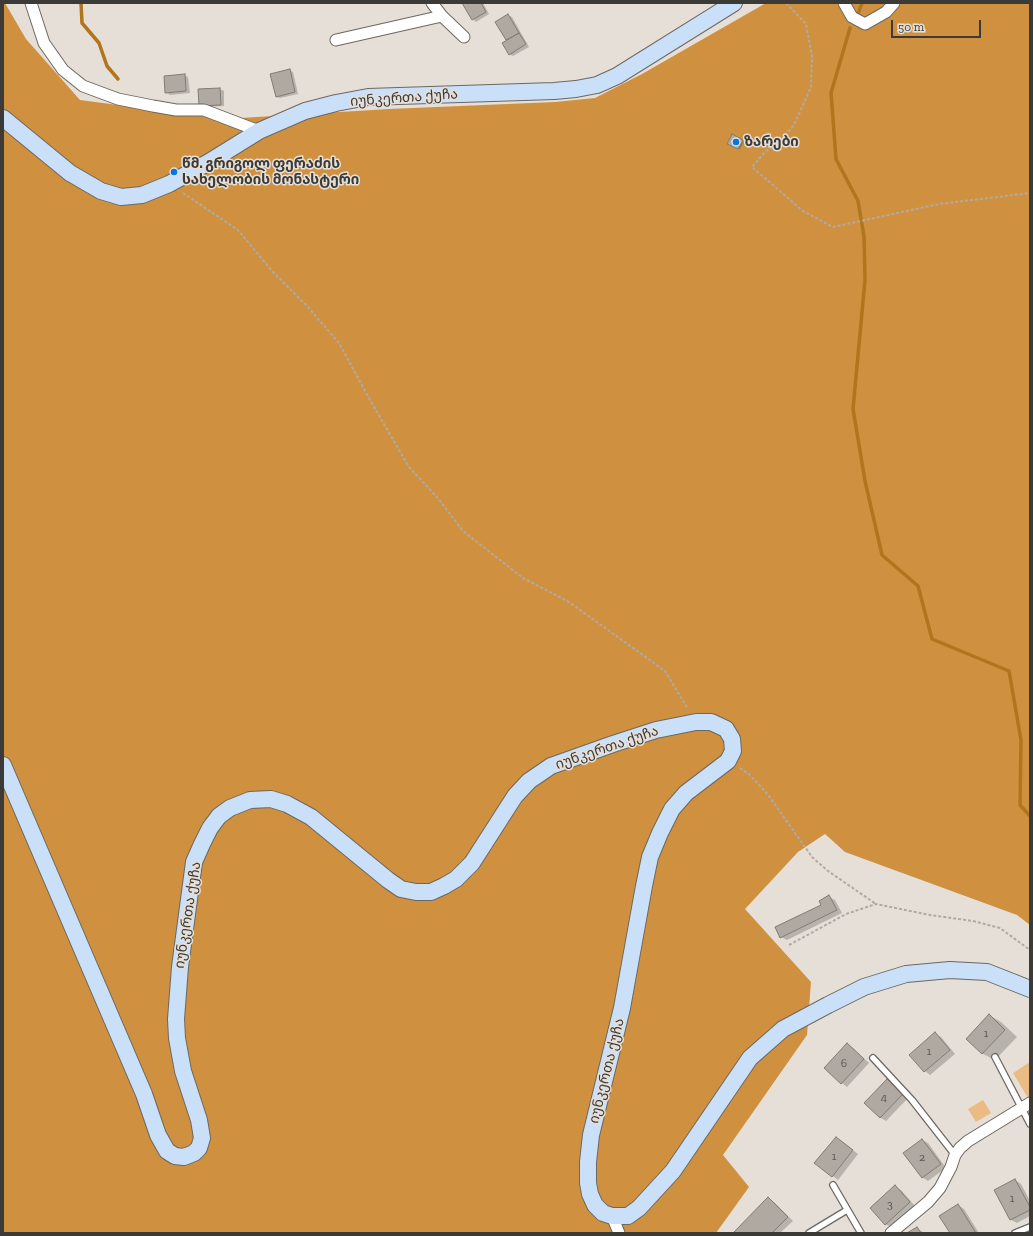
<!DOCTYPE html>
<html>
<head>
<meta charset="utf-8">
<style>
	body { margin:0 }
	#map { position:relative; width:1033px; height:1236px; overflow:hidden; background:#e6dfd7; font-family:"Zilla Slab",serif }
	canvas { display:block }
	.frame { position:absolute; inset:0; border:4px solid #3c3a37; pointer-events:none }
	.scale { position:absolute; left:891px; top:20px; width:90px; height:18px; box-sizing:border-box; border:2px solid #3c3a37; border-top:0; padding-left:5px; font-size:12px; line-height:14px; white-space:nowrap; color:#3c3a37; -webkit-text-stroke:3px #e6dfd7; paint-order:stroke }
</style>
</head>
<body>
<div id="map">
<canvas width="1033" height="1236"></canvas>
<div class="frame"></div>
<div class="scale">50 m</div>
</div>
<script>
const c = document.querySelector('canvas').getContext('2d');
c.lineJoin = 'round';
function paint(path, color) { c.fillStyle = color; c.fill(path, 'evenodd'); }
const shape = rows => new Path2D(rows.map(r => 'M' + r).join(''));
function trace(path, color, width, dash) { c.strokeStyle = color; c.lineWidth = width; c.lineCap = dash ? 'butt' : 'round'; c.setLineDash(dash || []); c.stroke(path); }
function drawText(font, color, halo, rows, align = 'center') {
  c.font = font + ' "Zilla Slab","Noto Sans Georgian",serif'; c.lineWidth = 3; c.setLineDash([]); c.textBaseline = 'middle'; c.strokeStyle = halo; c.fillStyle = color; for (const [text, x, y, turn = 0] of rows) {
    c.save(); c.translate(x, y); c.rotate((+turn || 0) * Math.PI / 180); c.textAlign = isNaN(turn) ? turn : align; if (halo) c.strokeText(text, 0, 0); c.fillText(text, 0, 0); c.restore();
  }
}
const green = shape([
	[1030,1062,1030,1097,1028,1098,1013,1073],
	[983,1100,991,1113,976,1122,968,1109]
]);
const forest = shape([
	[3,3,5,3,26,39,80,100,224,119,389,109,555,102,595,98,642,74,766,3,1030,3,1030,925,1017,915,845,852,825,834,798,852,745,909,811,982,807,1035,723,1155,749,1187,716,1233,3,1233]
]);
const shadow = shape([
	[464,3,483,3,489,14,476,22,473,19],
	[508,15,512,17,529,47,513,56,509,54,507,41,496,22],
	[289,70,293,72,298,94,280,98,276,96],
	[184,75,188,77,190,93,170,95,166,92],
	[220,89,224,91,224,106,204,107],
	[733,136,744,142,740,149,729,143],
	[829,897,835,900,842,913,787,940,781,937,822,905],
	[989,1015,1001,1022,1017,1037,995,1060,983,1054,967,1038],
	[935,1034,941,1037,955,1054,930,1075,925,1071],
	[847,1045,853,1048,869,1063,847,1087,842,1083,825,1068],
	[887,1080,893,1083,908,1098,886,1121,881,1118,865,1103],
	[836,1138,858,1154,838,1180,816,1163],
	[922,1140,928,1143,946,1168,928,1181,922,1177],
	[1015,1180,1021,1184,1030,1201,1030,1216,1017,1223,1011,1220,996,1190],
	[895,1187,901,1190,915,1206,891,1227,885,1224],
	[768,1199,774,1202,793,1221,780,1233,736,1233],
	[958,1205,964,1209,979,1233,951,1233],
	[917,1228,924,1233,909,1233]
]);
const stream = shape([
	[81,3,82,23,99,43,107,66,118,79],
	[858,14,862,3],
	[850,28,831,93,836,159,858,201,864,236,865,280,853,409,865,481,882,555,918,586,932,639,1009,671,1021,740,1020,805,1030,816]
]);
const building = shape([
	[462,3,481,3,486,12,472,20,462,3],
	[508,14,519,33,506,40,495,22,508,14],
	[519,33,526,44,509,55,502,43,519,33],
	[290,69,295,92,276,97,270,74,290,69],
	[185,74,186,91,165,93,164,76,185,74],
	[220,88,221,105,199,106,198,89,220,88],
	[732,134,743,140,738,149,727,144,732,134],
	[829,895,837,910,780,938,775,927,821,905,819,901,829,895],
	[989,1014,1005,1030,982,1054,966,1039,989,1014],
	[935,1032,950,1050,924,1072,909,1055,935,1032],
	[847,1043,864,1059,841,1084,824,1068,847,1043],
	[887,1079,903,1094,880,1118,864,1103,887,1079],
	[836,1137,853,1150,832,1177,814,1163,836,1137],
	[922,1139,941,1164,922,1178,903,1153,922,1139],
	[1015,1179,1030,1207,1030,1210,1010,1220,994,1190,1015,1179],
	[895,1185,910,1202,885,1225,870,1208,895,1185],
	[768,1197,788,1217,772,1233,735,1233,734,1232,768,1197],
	[958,1204,976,1233,950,1233,939,1216,958,1204],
	[917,1227,921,1233,907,1233,917,1227]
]);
const path = shape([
	[786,3,806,24,812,56,811,87,794,125,781,140,765,152,752,167,803,211,833,227,939,204,1030,193],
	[183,193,238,230,272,271,307,306,339,343,370,400,409,467,437,497,463,531,523,578,569,602,665,671,688,709],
	[740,768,750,775,769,796,812,857,828,871,876,904],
	[789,945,846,914,876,904,930,915,973,921,1000,928,1030,950]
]);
const lane = shape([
	[995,1057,1030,1124],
	[873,1058,912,1100,955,1155],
	[833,1185,861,1233],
	[809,1233,847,1210],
	[1015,1233,1030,1227]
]);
const street = shape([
	[31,3,44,43,63,70,83,86,118,99,153,106,176,110,204,110,259,131],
	[432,3,442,16,464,37],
	[844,3,852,17,865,24,886,12,894,3],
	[336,40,442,16],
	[612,1216,619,1233],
	[891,1233,928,1202,940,1188,951,1167,955,1155,960,1148,968,1141,1030,1103]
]);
const secondary = shape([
	[3,118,70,173,101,191,121,197,142,195,169,184,209,162,259,131,305,111,336,103,368,97,554,91,576,89,597,85,617,76,734,3],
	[3,765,144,1094,158,1135,167,1151,175,1156,184,1157,194,1153,199,1148,202,1138,199,1120,183,1071,177,1038,176,1019,180,967,194,862,202,844,210,828,219,816,230,808,250,800,271,799,287,804,311,817,388,880,401,889,416,892,431,892,444,886,456,879,472,863,515,796,529,781,551,766,613,744,656,730,696,722,711,722,726,729,732,739,733,751,728,761,686,793,672,809,660,833,650,857,644,886,622,1008,591,1135,588,1162,588,1183,590,1194,595,1205,603,1213,612,1216,628,1216,639,1208,673,1171,750,1058,783,1029,828,1005,864,987,906,974,950,970,987,972,1030,989]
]);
const markers = [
	[736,142,4,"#0078de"],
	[174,172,4,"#0078de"]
];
const numberNames = [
	["1",986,1034],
	["1",929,1052],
	["6",844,1064],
	["4",884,1098],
	["1",834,1157],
	["2",922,1158],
	["1",1012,1199],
	["3",890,1205]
];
const streetNames = [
	["იუნკერთა ქუჩა",404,98,-4],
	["იუნკერთა ქუჩა",607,748,-19],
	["იუნკერთა ქუჩა",188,915,-81],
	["იუნკერთა ქუჩა",607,1071,-76]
];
const poiNames = [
	["ზარები",744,142],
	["წმ. გრიგოლ ფერაძის",182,164],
	["სახელობის მონასტერი",182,180]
];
paint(green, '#eabb83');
paint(forest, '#cf9140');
paint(shadow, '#0003');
trace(stream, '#b1751d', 3.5);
paint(building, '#afa9a2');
trace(building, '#817b74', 1);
trace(lane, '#6d6760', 8);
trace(street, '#6d6760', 13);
trace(secondary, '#6d6760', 18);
trace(path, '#afaaa4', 2, [3, 2]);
trace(lane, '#fff', 5.5);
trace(street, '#fff', 11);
trace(secondary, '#cae0f9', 16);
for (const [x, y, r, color] of markers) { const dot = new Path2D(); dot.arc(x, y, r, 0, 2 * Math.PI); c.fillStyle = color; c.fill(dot); trace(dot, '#e6dfd7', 1.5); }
drawText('12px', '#595652', null, numberNames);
drawText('14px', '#3c3a37', '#e6dfd7', streetNames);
drawText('bold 14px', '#3c3a37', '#e6dfd7', poiNames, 'left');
</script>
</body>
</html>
